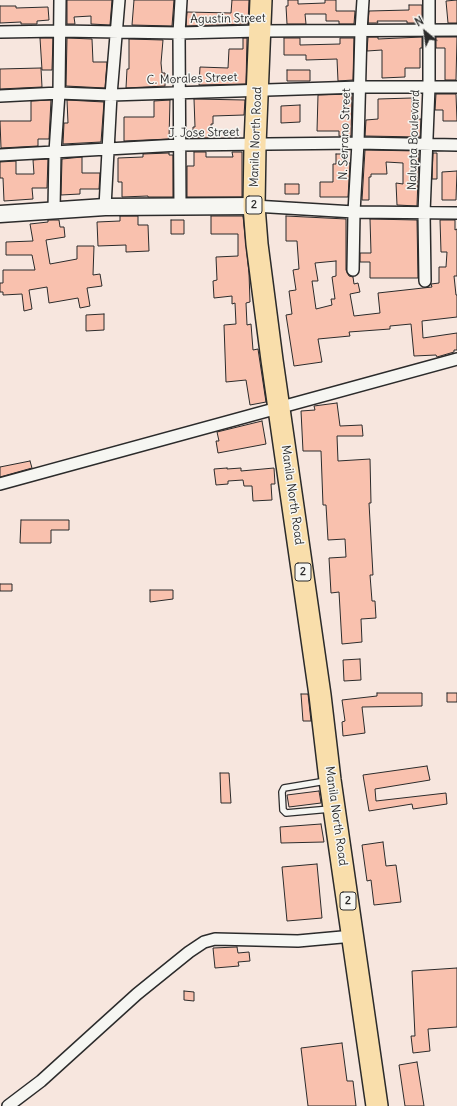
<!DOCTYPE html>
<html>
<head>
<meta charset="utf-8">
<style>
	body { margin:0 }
	#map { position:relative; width:457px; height:1106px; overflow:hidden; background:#f7e6de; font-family:Delius,sans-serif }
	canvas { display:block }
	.north { position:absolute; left:405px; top:12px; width:40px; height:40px; -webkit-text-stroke:3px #f6f6f2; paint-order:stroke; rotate:331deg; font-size:11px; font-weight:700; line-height:16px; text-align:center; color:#2b2b2b }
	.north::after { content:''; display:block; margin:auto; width:14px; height:18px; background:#2b2b2b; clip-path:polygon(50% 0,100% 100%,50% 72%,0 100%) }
</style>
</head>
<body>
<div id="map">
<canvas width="457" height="1106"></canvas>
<div class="north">N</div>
</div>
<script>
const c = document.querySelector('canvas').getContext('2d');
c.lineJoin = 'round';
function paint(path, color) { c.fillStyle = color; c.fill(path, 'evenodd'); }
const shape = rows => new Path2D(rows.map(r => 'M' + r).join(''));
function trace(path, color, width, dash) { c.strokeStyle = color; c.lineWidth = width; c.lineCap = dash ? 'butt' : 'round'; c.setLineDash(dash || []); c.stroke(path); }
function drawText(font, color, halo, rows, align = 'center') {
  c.font = font + ' Delius,sans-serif'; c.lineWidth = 3; c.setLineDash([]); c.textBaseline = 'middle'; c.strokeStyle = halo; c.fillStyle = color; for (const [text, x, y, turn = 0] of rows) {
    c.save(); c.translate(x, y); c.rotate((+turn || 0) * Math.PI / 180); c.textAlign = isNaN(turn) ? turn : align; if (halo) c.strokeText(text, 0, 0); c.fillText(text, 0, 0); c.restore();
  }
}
const building = shape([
	[67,0,112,0,110,25,91,24,91,16,74,17,75,24,67,24,67,0],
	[134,0,174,0,172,26,132,25,134,0],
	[232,0,249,0,248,24,186,26,187,12,231,13,232,0],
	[288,0,298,0,298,4,325,3,325,0,336,0,336,11,355,11,354,24,339,24,339,21,326,21,326,14,305,14,306,24,287,24,286,6,288,6,288,0],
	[457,0,457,23,448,23,446,1,457,0],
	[409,5,422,5,422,23,407,23,407,21,377,21,378,23,368,23,369,11,409,10,409,5],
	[0,6,16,6,16,8,48,7,49,20,37,21,37,24,21,24,21,22,0,23,0,6],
	[368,37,378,37,378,39,422,37,422,48,420,48,420,68,405,68,405,77,382,78,382,50,367,51,368,37],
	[436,37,457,37,456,80,445,80,445,48,436,48,436,37],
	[40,38,53,38,52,70,42,70,40,38],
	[67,38,92,39,93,62,107,62,105,88,66,86,67,38],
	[243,38,247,38,246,84,199,85,200,67,228,68,229,49,243,49,243,38],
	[284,38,300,38,300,45,340,44,340,38,354,38,353,80,338,81,337,59,306,60,306,55,284,55,284,38],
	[129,39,163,40,161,63,162,73,165,73,165,86,126,88,127,69,129,69,129,39],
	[41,68,42,87,0,89,0,69,41,68],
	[287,70,310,70,310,81,287,81,287,70],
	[352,94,351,136,339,136,339,131,317,131,318,95,352,94],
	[436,94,456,94,457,121,443,121,443,110,435,110,436,94],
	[412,98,412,119,421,119,420,137,365,136,366,120,378,119,378,99,412,98],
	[194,99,245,100,244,115,213,116,213,124,211,124,211,138,193,138,193,127,195,127,194,99],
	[51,100,49,139,38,139,38,146,1,148,0,121,31,121,31,101,51,100],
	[67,100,104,102,101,142,63,144,64,123,68,123,67,100],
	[170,100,169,139,124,141,124,117,154,117,154,101,170,100],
	[300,105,300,122,281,123,281,106,300,105],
	[365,150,419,151,417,206,397,205,396,183,403,184,403,163,386,162,387,174,371,174,371,177,369,177,369,200,362,200,365,150],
	[194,152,206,152,206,157,233,157,232,152,242,152,242,197,187,197,187,166,194,166,194,152],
	[169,153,169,155,173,155,173,197,148,197,148,196,122,197,122,182,118,182,118,158,143,157,143,154,169,153],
	[433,153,437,153,437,179,432,179,433,153],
	[336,154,346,154,347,163,350,163,348,197,320,197,320,182,333,182,333,164,336,164,336,154],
	[82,157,82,173,100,173,99,189,80,189,80,194,61,195,62,159,82,157],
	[48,159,47,188,32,188,33,199,4,201,3,178,0,178,0,162,16,161,16,174,34,174,33,160,48,159],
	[457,171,456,200,442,200,442,172,457,171],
	[285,184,299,184,299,194,285,194,285,184],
	[120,216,138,216,138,225,148,225,149,251,126,252,126,245,98,246,97,222,120,221,120,216],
	[211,216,243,216,249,273,250,302,246,303,247,325,251,324,253,350,258,349,266,402,250,405,246,380,226,382,224,325,236,324,235,303,232,304,232,296,214,298,213,281,217,280,216,257,238,256,238,234,211,234,211,216],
	[286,216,346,219,346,270,349,276,353,277,354,284,358,283,360,292,350,294,354,316,380,313,378,293,432,287,431,284,439,283,439,267,446,267,447,252,441,252,440,220,455,220,455,230,457,229,457,276,454,276,456,295,457,295,457,317,422,321,423,338,457,333,457,350,454,350,454,352,437,357,436,355,414,356,411,324,390,326,390,329,349,332,350,336,318,339,322,362,294,366,286,315,292,314,289,291,296,290,293,270,299,269,297,241,286,241,286,216],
	[336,261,336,276,332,277,335,299,331,299,332,305,316,309,312,281,318,281,315,263,336,261],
	[370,219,417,220,418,278,370,278,370,262,360,262,360,253,371,253,370,219],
	[48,220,59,220,60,227,64,227,65,237,46,240,50,264,77,259,77,246,94,246,93,275,100,274,102,286,87,288,90,306,80,308,78,298,49,303,47,287,29,290,32,309,24,311,22,294,3,295,3,292,0,292,0,283,3,283,3,270,35,270,32,255,6,255,6,242,33,241,30,224,48,222,48,220],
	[171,220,184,220,184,234,171,234,171,220],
	[104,314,104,330,86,331,86,315,104,314],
	[337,403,340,426,362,425,363,436,337,436,338,461,370,459,371,503,369,503,373,575,370,575,372,601,375,601,376,618,361,619,362,642,342,644,339,592,331,593,329,558,346,557,345,539,328,540,326,505,323,505,321,451,303,451,301,411,315,410,314,406,337,403],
	[262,421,266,444,218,453,216,441,219,441,217,432,262,421],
	[30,461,32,468,0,477,0,467,30,461],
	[227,468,227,469,241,468,241,471,274,468,275,484,271,484,272,500,253,501,252,486,244,486,243,480,228,481,228,484,216,485,214,469,227,468],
	[21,520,69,520,69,530,51,530,51,543,20,543,21,520],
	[0,584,12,584,12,591,0,591,0,584],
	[150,590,173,590,173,599,150,602,150,590],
	[360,659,361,680,344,681,343,660,360,659],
	[377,693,422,693,422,706,362,707,365,733,343,736,342,722,345,721,342,700,377,696,377,693],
	[447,693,457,693,457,702,447,702,447,693],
	[301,694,308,694,311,721,303,721,301,694],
	[427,766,430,780,375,789,376,801,446,793,447,804,413,809,412,804,369,811,363,775,427,766],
	[220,773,229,773,231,803,221,803,220,773],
	[319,791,321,803,289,807,287,795,319,791],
	[321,824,324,842,281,843,280,827,321,824],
	[383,842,386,866,396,865,401,902,374,905,371,880,367,881,362,845,383,842],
	[317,864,322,918,287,921,282,867,317,864],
	[237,947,238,953,249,952,250,961,238,962,239,966,215,968,213,948,237,947],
	[457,968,457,1027,428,1029,430,1051,413,1053,411,1036,415,1036,412,971,457,968],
	[184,991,194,992,194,1001,184,1000,184,991],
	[342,1043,347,1081,353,1081,356,1106,308,1106,301,1048,342,1043],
	[417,1062,424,1106,405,1106,399,1065,417,1062]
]);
const lane = shape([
	[326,781,284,788,282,792,283,810,286,813,330,809]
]);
const street = shape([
	[0,32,60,31,179,33,259,31,457,30],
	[0,96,59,93,111,95,360,87,457,87],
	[0,155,179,145,358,143,457,145],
	[254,206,354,212,457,213],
	[105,207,111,95,119,0],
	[180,207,179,33,181,0],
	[54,210,55,152,59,93,60,0],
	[353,270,354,212,358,143,361,31,363,0],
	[425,281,424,213,429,87,429,0],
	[0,484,457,359],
	[8,1106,41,1081,137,994,189,952,204,942,215,939,298,941,353,936]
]);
const secondary = shape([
	[0,214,105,207,254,206]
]);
const highway = shape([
	[261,0,255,145,254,206,257,244,272,360,320,695,330,780,377,1106]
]);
const shields = [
	[254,205,16],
	[303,572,16],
	[348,901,16]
];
const shieldNames = [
	["2",254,205],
	["2",303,572],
	["2",348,901]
];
const streetNames = [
	["Agustin Street",228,19,-1],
	["C. Morales Street",192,79,-2],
	["J. Jose Street",204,133,-1],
	["N. Serrano Street",345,134,-88],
	["Manila North Road",256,137,-88],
	["Nalupta Boulevard",414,140,-88],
	["Manila North Road",292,495,82],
	["Manila North Road",336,816,82]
];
paint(building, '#f9c1ae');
trace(building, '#2b2b2b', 1);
trace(lane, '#2b2b2b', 8);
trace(street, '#2b2b2b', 14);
trace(secondary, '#2b2b2b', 19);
trace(highway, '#2b2b2b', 24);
trace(lane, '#f6f6f2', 5.5);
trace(street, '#f6f6f2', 11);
trace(secondary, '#f6f6f2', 16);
trace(highway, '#f9deab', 21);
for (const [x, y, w] of shields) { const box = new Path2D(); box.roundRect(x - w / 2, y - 9, w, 18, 3); c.fillStyle = '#f6f6f2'; c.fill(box); trace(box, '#2b2b2b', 1); }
drawText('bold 11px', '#2b2b2b', null, shieldNames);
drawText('12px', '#2b2b2b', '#f6f6f2', streetNames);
</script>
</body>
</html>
